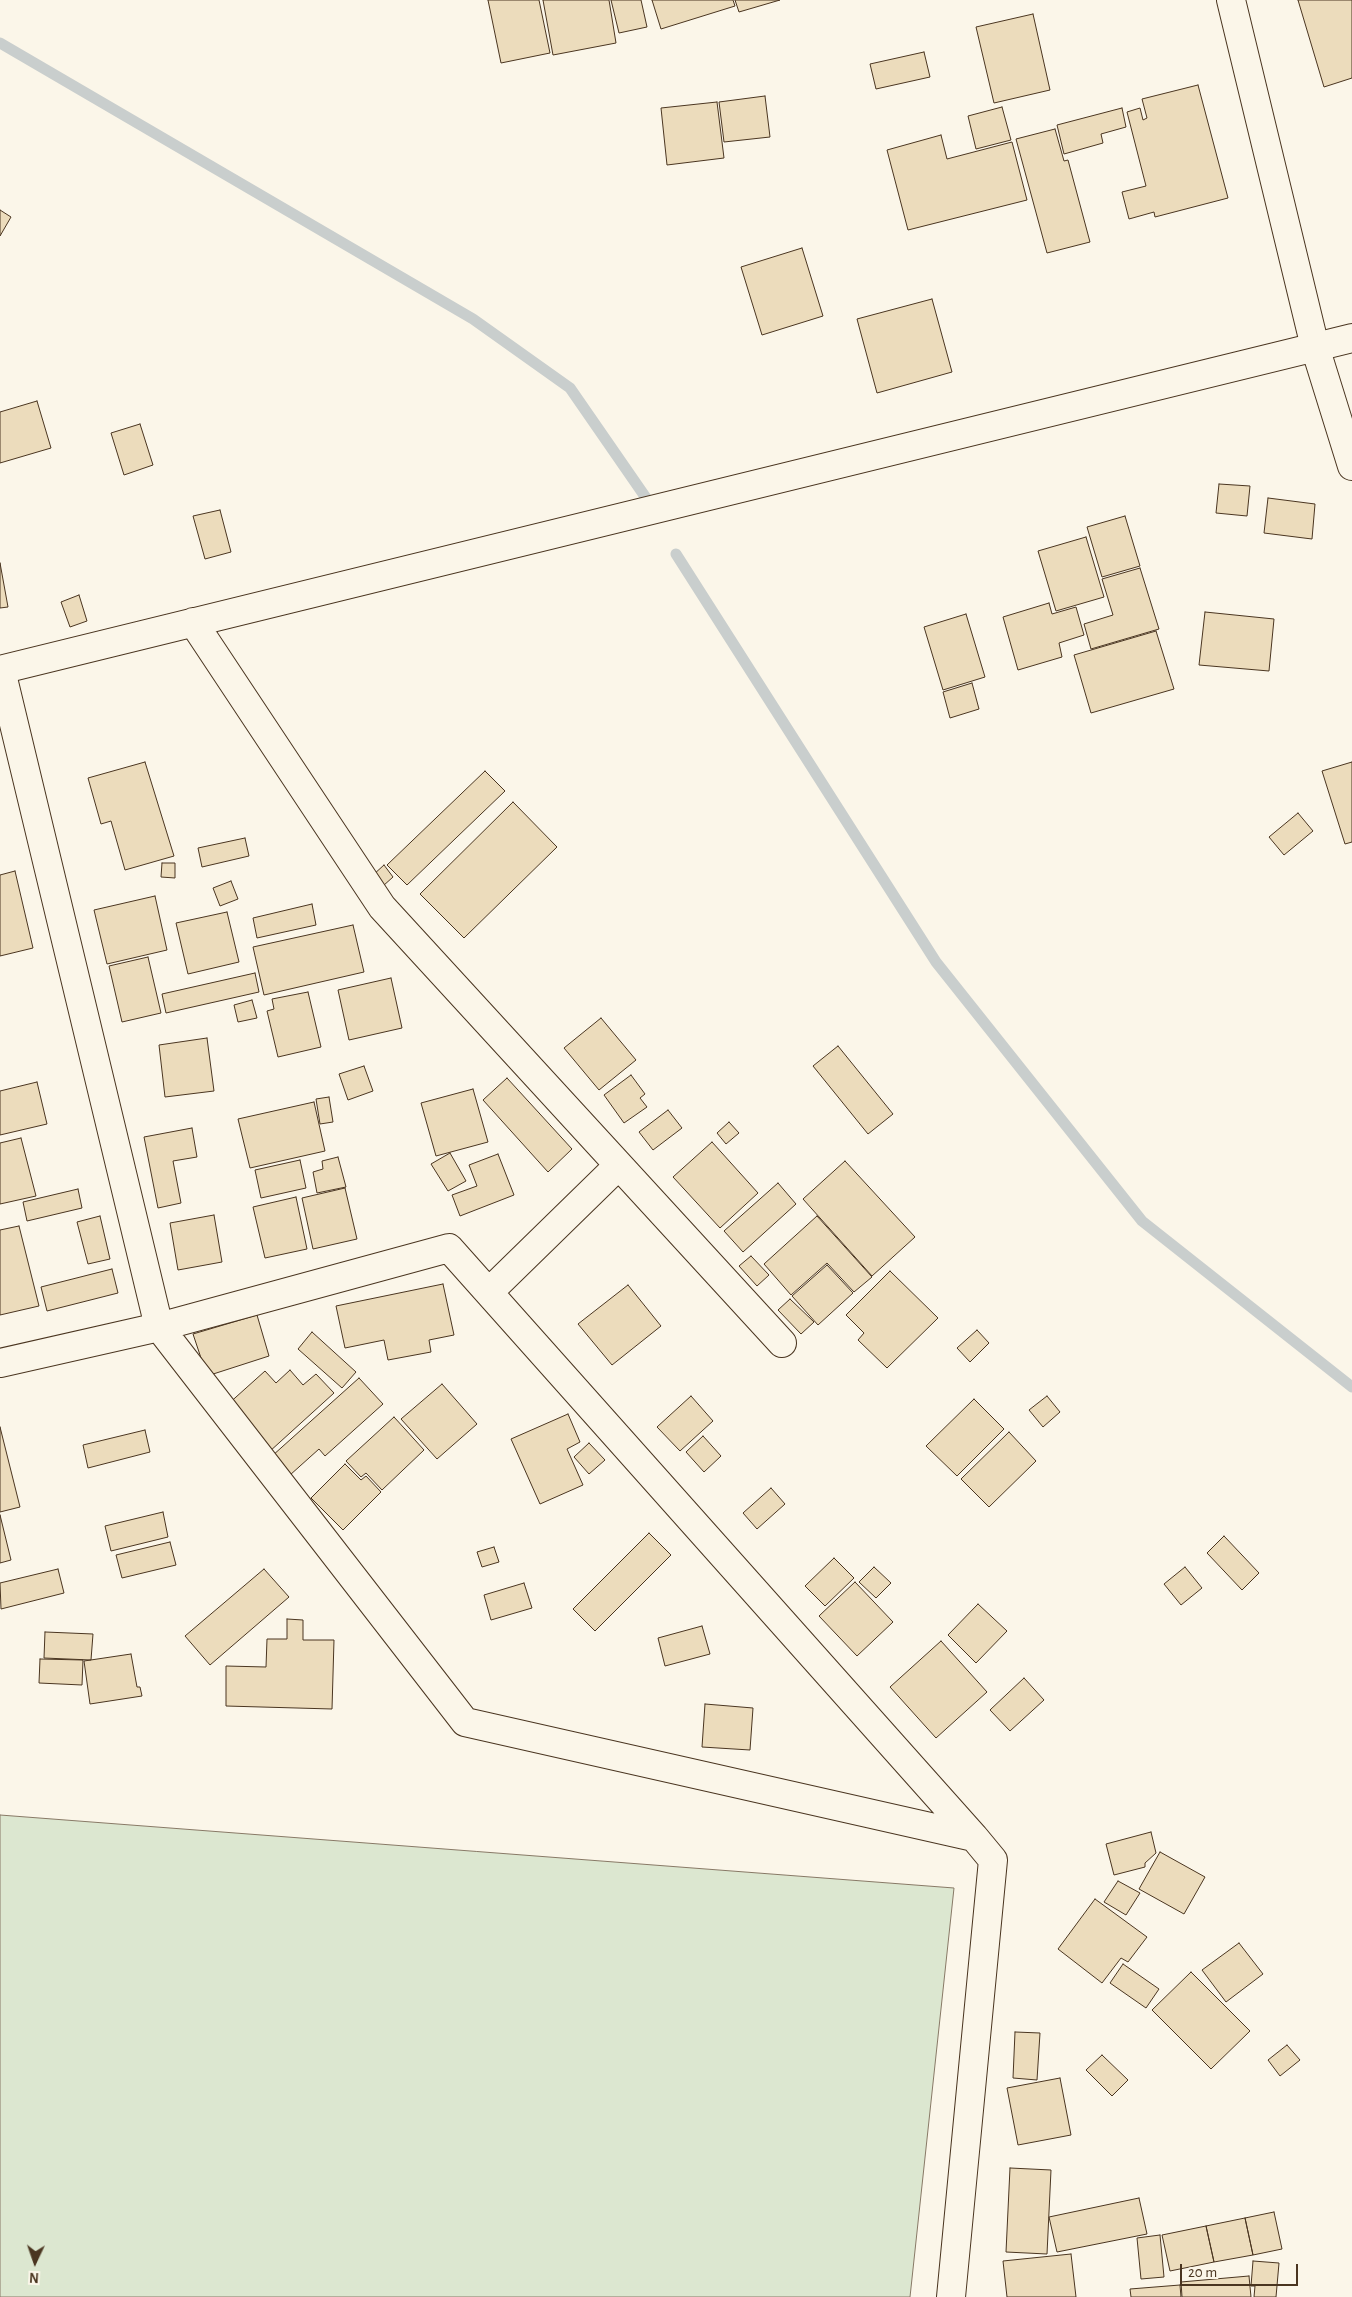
<!DOCTYPE html>
<html>
<head>
<meta charset="utf-8">
<style>
	body { margin:0 }
	#map { position:relative; width:1352px; height:2297px; overflow:hidden; background:#fbf6e9; font-family:"Alegreya Sans",sans-serif }
	canvas { display:block }
	.north { position:absolute; left:10px; top:2237px; width:50px; height:50px; -webkit-text-stroke:4px #fbf6e9; paint-order:stroke; rotate:183deg; font-size:14px; font-weight:700; line-height:20px; text-align:center; color:#4a3520 }
	.north::after { content:''; display:block; margin:auto; width:18px; height:22px; background:#4a3520; clip-path:polygon(50% 0,100% 100%,50% 72%,0 100%) }
	.scale { position:absolute; left:1180px; top:2264px; width:118px; height:22px; box-sizing:border-box; border:2px solid #4a3520; border-top:0; padding-left:6px; font-size:15px; line-height:18px; white-space:nowrap; color:#4a3520; -webkit-text-stroke:4px #fbf6e9; paint-order:stroke }
</style>
</head>
<body>
<div id="map">
<canvas width="1352" height="2297"></canvas>
<div class="north">N</div>
<div class="scale">20 m</div>
</div>
<script>
const c = document.querySelector('canvas').getContext('2d');
c.lineJoin = 'round';
function paint(path, color) { c.fillStyle = color; c.fill(path, 'evenodd'); }
const shape = rows => new Path2D(rows.map(r => 'M' + r).join(''));
function trace(path, color, width, dash) { c.strokeStyle = color; c.lineWidth = width; c.lineCap = dash ? 'butt' : 'round'; c.setLineDash(dash || []); c.stroke(path); }
const green = shape([
	[0,1815,954,1888,910,2297,0,2297,0,1815]
]);
const stream = shape([
	[0,43,473,319,570,388,653,508],
	[676,554,936,962,1142,1221,1352,1387]
]);
const building = shape([
	[488,0,539,0,550,53,501,63,488,0],
	[543,0,609,0,616,43,553,55,543,0],
	[611,0,641,0,647,27,619,33,611,0],
	[652,0,733,0,735,6,661,29,652,0],
	[735,0,780,0,739,12,735,0],
	[1298,0,1352,0,1352,78,1324,87,1298,0],
	[1033,14,1050,90,994,103,976,27,1033,14],
	[924,52,930,77,876,89,870,64,924,52],
	[1198,85,1228,198,1155,217,1154,212,1129,219,1122,192,1146,186,1127,112,1140,108,1143,120,1147,118,1142,99,1198,85],
	[765,96,770,137,724,142,719,102,765,96],
	[717,102,724,158,667,165,661,108,717,102],
	[1002,107,1011,140,976,149,968,116,1002,107],
	[1122,108,1126,127,1101,134,1103,143,1064,154,1057,125,1122,108],
	[1055,129,1064,161,1068,160,1090,242,1047,253,1016,139,1055,129],
	[941,135,947,159,1012,142,1027,200,908,230,887,150,941,135],
	[0,210,11,217,0,236,0,210],
	[802,248,823,316,762,335,741,267,802,248],
	[932,299,952,372,877,393,857,319,932,299],
	[37,401,51,448,0,463,0,412,37,401],
	[140,424,153,465,124,475,111,433,140,424],
	[1219,484,1250,486,1247,516,1216,513,1219,484],
	[1268,498,1315,504,1312,539,1264,533,1268,498],
	[220,510,231,552,205,559,193,516,220,510],
	[1125,516,1140,566,1102,577,1087,527,1125,516],
	[1086,537,1104,597,1056,611,1038,551,1086,537],
	[0,563,8,607,0,608,0,563],
	[1140,568,1159,629,1091,649,1084,624,1113,615,1102,579,1140,568],
	[79,595,87,621,70,627,61,602,79,595],
	[1049,603,1052,614,1076,607,1084,635,1059,643,1062,657,1018,670,1003,617,1049,603],
	[1205,612,1274,619,1269,671,1199,665,1205,612],
	[966,614,985,677,943,690,924,627,966,614],
	[1156,631,1174,689,1091,713,1074,655,1156,631],
	[972,683,979,709,950,718,943,692,972,683],
	[145,762,174,856,125,870,111,821,101,824,88,778,145,762],
	[1352,762,1352,842,1345,844,1322,771,1352,762],
	[485,771,505,791,407,885,387,865,485,771],
	[513,802,557,847,464,938,420,894,513,802],
	[1298,813,1313,831,1284,855,1269,837,1298,813],
	[245,838,249,856,202,867,198,848,245,838],
	[162,863,175,863,175,878,161,877,162,863],
	[384,865,393,877,383,886,373,875,384,865],
	[15,871,33,948,0,956,0,875,15,871],
	[231,881,238,899,220,906,213,888,231,881],
	[155,896,167,950,107,964,94,910,155,896],
	[312,904,316,925,257,938,253,918,312,904],
	[227,912,239,962,188,974,176,923,227,912],
	[353,925,364,972,264,995,253,947,353,925],
	[148,957,161,1013,122,1022,109,966,148,957],
	[255,973,259,992,166,1013,162,994,255,973],
	[391,978,402,1028,349,1040,338,990,391,978],
	[308,992,321,1047,278,1057,267,1011,274,1009,272,999,308,992],
	[252,1000,257,1018,238,1022,234,1005,252,1000],
	[601,1018,636,1060,599,1090,564,1048,601,1018],
	[207,1038,214,1091,165,1097,159,1045,207,1038],
	[838,1046,893,1114,868,1134,813,1066,838,1046],
	[364,1066,373,1091,348,1100,339,1074,364,1066],
	[631,1075,645,1094,640,1098,647,1107,624,1123,604,1095,631,1075],
	[507,1078,572,1149,548,1172,483,1100,507,1078],
	[37,1082,47,1124,0,1135,0,1091,37,1082],
	[473,1089,488,1142,436,1156,421,1103,473,1089],
	[329,1097,333,1122,320,1124,316,1099,329,1097],
	[314,1102,325,1151,250,1168,238,1119,314,1102],
	[668,1110,682,1128,653,1150,639,1132,668,1110],
	[729,1122,739,1133,726,1144,717,1133,729,1122],
	[192,1128,197,1157,173,1161,181,1203,158,1208,144,1137,192,1128],
	[21,1138,36,1196,0,1204,0,1143,21,1138],
	[712,1142,758,1193,720,1228,673,1177,712,1142],
	[450,1153,466,1181,448,1191,431,1164,450,1153],
	[498,1154,514,1195,460,1216,452,1195,477,1186,469,1165,498,1154],
	[338,1157,346,1187,317,1193,313,1172,323,1169,322,1161,338,1157],
	[300,1160,306,1188,261,1198,255,1170,300,1160],
	[845,1161,915,1237,872,1276,803,1199,845,1161],
	[778,1183,796,1204,743,1252,724,1231,778,1183],
	[345,1188,357,1239,313,1249,302,1198,345,1188],
	[78,1189,82,1208,27,1221,23,1202,78,1189],
	[296,1197,307,1249,265,1258,253,1207,296,1197],
	[214,1215,222,1262,178,1270,170,1223,214,1215],
	[100,1216,110,1259,88,1264,77,1222,100,1216],
	[817,1216,872,1277,854,1292,827,1263,791,1295,764,1264,817,1216],
	[19,1226,39,1306,0,1315,0,1230,19,1226],
	[751,1256,769,1275,757,1286,739,1266,751,1256],
	[827,1265,853,1293,818,1325,792,1296,827,1265],
	[112,1269,118,1293,47,1311,41,1287,112,1269],
	[890,1271,938,1318,887,1368,858,1340,864,1333,846,1315,890,1271],
	[443,1284,454,1335,429,1340,431,1352,388,1360,384,1340,345,1348,336,1306,443,1284],
	[628,1285,661,1326,612,1365,578,1324,628,1285],
	[790,1299,814,1322,801,1334,778,1310,790,1299],
	[257,1315,269,1356,207,1376,193,1334,257,1315],
	[977,1330,989,1343,970,1362,957,1348,977,1330],
	[312,1332,356,1372,342,1388,298,1349,312,1332],
	[290,1370,303,1385,316,1374,334,1393,269,1452,226,1406,265,1371,276,1383,290,1370],
	[359,1378,383,1404,325,1456,319,1449,290,1475,272,1456,359,1378],
	[442,1384,477,1424,437,1459,401,1419,442,1384],
	[691,1396,713,1421,680,1451,657,1427,691,1396],
	[1047,1396,1060,1412,1043,1427,1029,1410,1047,1396],
	[974,1399,1004,1429,957,1476,926,1446,974,1399],
	[568,1414,580,1442,567,1449,583,1485,540,1504,511,1439,568,1414],
	[394,1417,424,1450,382,1490,366,1473,361,1477,346,1461,394,1417],
	[0,1427,20,1507,0,1512,0,1427],
	[145,1430,150,1452,88,1468,83,1445,145,1430],
	[1009,1432,1036,1461,989,1507,961,1479,1009,1432],
	[703,1436,721,1456,704,1472,686,1452,703,1436],
	[589,1443,605,1460,589,1474,574,1457,589,1443],
	[345,1464,361,1480,366,1476,381,1492,343,1530,311,1498,345,1464],
	[771,1488,785,1504,757,1529,743,1513,771,1488],
	[163,1512,168,1537,111,1551,105,1526,163,1512],
	[0,1515,11,1560,0,1563,0,1515],
	[649,1533,671,1555,595,1631,573,1609,649,1533],
	[1224,1536,1259,1573,1242,1590,1207,1553,1224,1536],
	[170,1542,176,1565,122,1578,116,1555,170,1542],
	[494,1547,499,1562,482,1567,477,1552,494,1547],
	[834,1558,854,1578,825,1606,805,1586,834,1558],
	[874,1567,891,1583,876,1598,859,1582,874,1567],
	[1185,1567,1202,1588,1181,1605,1164,1584,1185,1567],
	[58,1569,64,1593,1,1609,0,1583,58,1569],
	[264,1569,289,1597,210,1665,185,1636,264,1569],
	[855,1582,893,1622,857,1656,819,1616,855,1582],
	[524,1583,532,1608,491,1620,484,1595,524,1583],
	[978,1604,1007,1631,976,1663,948,1635,978,1604],
	[287,1619,303,1620,303,1640,334,1640,332,1709,226,1706,226,1666,266,1667,267,1639,287,1639,287,1619],
	[702,1626,710,1654,665,1666,658,1638,702,1626],
	[45,1632,93,1634,91,1660,44,1658,45,1632],
	[941,1641,987,1692,936,1738,890,1687,941,1641],
	[131,1654,137,1687,140,1687,142,1696,90,1704,84,1661,131,1654],
	[40,1659,83,1660,82,1685,39,1683,40,1659],
	[1024,1678,1044,1700,1010,1731,990,1710,1024,1678],
	[705,1704,753,1708,750,1750,702,1747,705,1704],
	[1151,1832,1156,1853,1145,1863,1145,1867,1114,1875,1106,1844,1151,1832],
	[1160,1852,1205,1877,1184,1914,1139,1889,1160,1852],
	[1118,1881,1140,1893,1126,1915,1104,1902,1118,1881],
	[1095,1899,1147,1937,1128,1962,1121,1958,1102,1983,1058,1949,1095,1899],
	[1239,1943,1263,1974,1226,2002,1202,1970,1239,1943],
	[1123,1964,1159,1989,1146,2008,1110,1983,1123,1964],
	[1191,1972,1250,2031,1211,2069,1152,2010,1191,1972],
	[1015,2032,1040,2033,1037,2080,1013,2078,1015,2032],
	[1287,2045,1300,2060,1280,2076,1268,2060,1287,2045],
	[1102,2055,1128,2080,1112,2096,1086,2070,1102,2055],
	[1060,2078,1071,2135,1018,2145,1007,2088,1060,2078],
	[1010,2168,1051,2170,1047,2254,1006,2252,1010,2168],
	[1139,2198,1147,2234,1057,2252,1049,2217,1139,2198],
	[1274,2212,1282,2249,1253,2255,1245,2218,1274,2212],
	[1245,2218,1253,2255,1214,2262,1206,2226,1245,2218],
	[1206,2226,1214,2262,1170,2271,1162,2235,1206,2226],
	[1160,2235,1164,2277,1141,2279,1137,2238,1160,2235],
	[1071,2254,1076,2297,1007,2297,1003,2261,1071,2254],
	[1253,2261,1279,2263,1276,2297,1254,2297,1255,2286,1251,2286,1253,2261],
	[1249,2276,1251,2297,1182,2297,1181,2282,1249,2276],
	[1180,2285,1181,2297,1131,2297,1130,2289,1180,2285]
]);
const street = shape([
	[1231,0,1315,347,1352,466],
	[193,622,382,907,782,1343],
	[0,670,1352,338],
	[1,670,159,1327,465,1722,974,1837,993,1860,951,2297],
	[490,1291,618,1166],
	[0,1363,159,1327,449,1248,974,1837]
]);
paint(green, '#dce7d0');
trace(green, '#887966', 1);
trace(stream, '#c9cecd', 11);
paint(building, '#ecdcbc');
trace(building, '#4a3520', 1);
trace(street, '#4a3520', 30);
trace(street, '#fbf6e9', 28);
</script>
</body>
</html>
